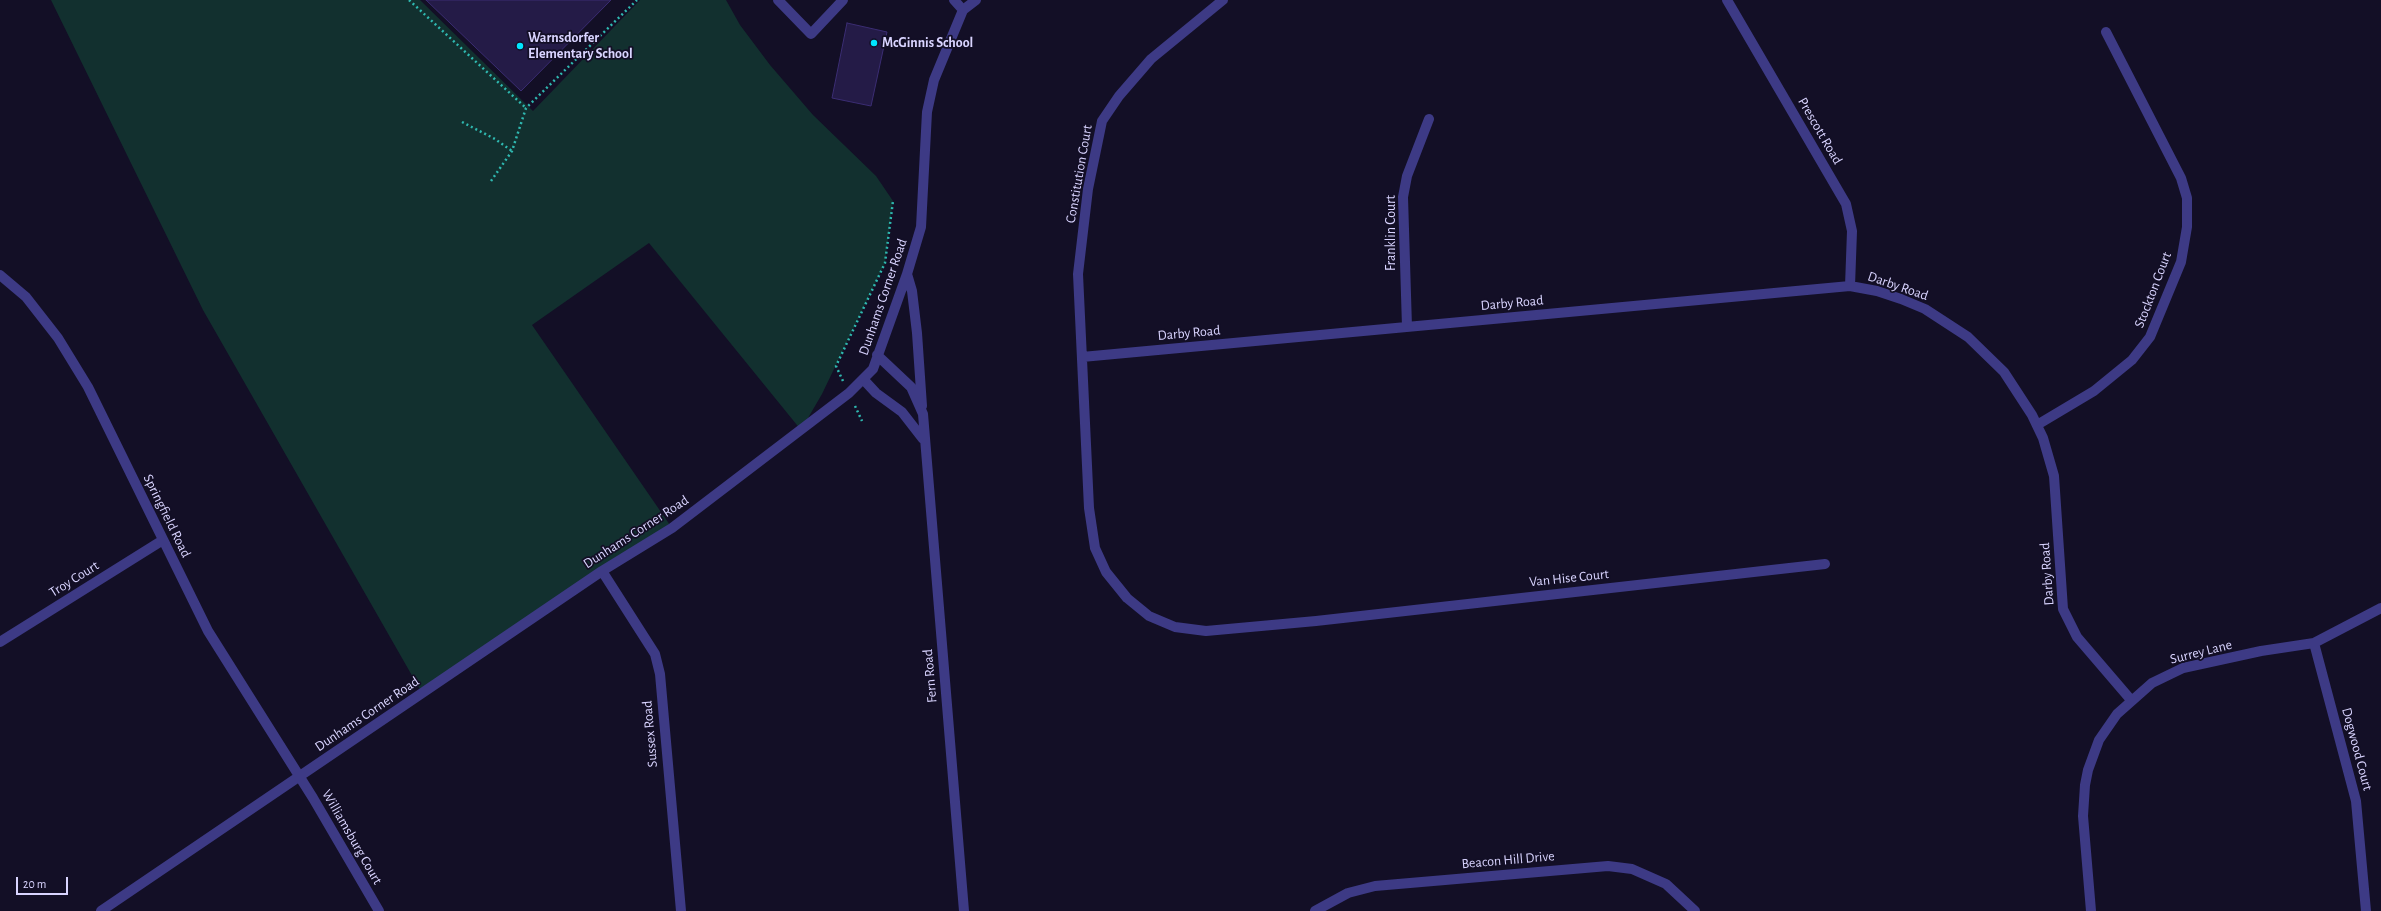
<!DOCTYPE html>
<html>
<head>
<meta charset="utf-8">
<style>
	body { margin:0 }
	#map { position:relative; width:2381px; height:911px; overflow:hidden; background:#130f26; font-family:"Alegreya Sans",sans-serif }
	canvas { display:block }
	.scale { position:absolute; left:16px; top:877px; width:52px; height:18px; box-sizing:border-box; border:2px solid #d9d4ff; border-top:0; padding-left:5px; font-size:12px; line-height:14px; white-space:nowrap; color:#d9d4ff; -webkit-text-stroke:3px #130f26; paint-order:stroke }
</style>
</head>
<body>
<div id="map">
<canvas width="2381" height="911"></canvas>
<div class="scale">20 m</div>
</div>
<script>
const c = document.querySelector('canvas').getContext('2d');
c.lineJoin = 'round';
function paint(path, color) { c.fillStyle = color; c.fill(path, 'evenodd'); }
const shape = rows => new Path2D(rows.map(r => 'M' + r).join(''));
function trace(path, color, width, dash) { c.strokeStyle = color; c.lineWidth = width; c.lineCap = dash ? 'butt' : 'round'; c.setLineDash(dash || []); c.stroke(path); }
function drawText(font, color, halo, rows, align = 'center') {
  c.font = font + ' "Alegreya Sans",sans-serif'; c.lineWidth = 3.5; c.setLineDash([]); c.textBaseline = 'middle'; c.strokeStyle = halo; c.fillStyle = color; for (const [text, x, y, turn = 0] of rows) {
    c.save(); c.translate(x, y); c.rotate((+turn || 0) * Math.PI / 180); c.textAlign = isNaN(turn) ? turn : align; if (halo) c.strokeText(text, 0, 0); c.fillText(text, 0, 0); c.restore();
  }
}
const green = shape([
	[51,0,420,0,533,111,640,0,726,0,740,25,770,65,813,115,876,176,893,201,885,263,822,394,801,430,649,243,532,325,672,528,422,693,203,310]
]);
const building = shape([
	[426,0,611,0,521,91,426,0],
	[847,23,887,32,871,106,832,98,847,23]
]);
const path = shape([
	[409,0,526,108],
	[462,122,495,139,512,151],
	[491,181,512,151,526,108,637,0],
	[843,381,836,366,885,263,893,201],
	[855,406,862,421]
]);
const minor = shape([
	[778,0,811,34,843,0],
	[954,0,963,10],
	[1223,0,1151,59,1119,96,1102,121,1088,189,1078,274,1089,508,1095,548,1106,572,1127,598,1149,616,1175,627,1206,631,1316,621,1825,564],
	[1727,0,1846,204,1852,231,1850,286],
	[907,274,912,291,917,333,922,406],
	[0,275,26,297,58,338,88,387,208,631,313,798,379,911],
	[1407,327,1403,197,1407,176,1429,119],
	[877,355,911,387,923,414,964,911],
	[1082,357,1850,286,1877,291,1901,299,1925,309,1968,337,2004,372,2032,415,2043,438,2054,476,2063,609,2077,637,2131,700],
	[863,379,876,393,902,412,923,439],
	[2037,425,2094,391,2132,360,2150,337,2181,262,2187,227,2187,198,2181,178,2106,32],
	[602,571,655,654,660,674,681,911],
	[0,642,163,540],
	[2314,643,2356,801,2366,911],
	[101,911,602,571,672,528,849,393,873,369,907,274,921,227,927,112,934,80,963,10,976,0],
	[1315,911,1348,893,1375,886,1608,866,1632,869,1666,884,1695,911],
	[2091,911,2083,816,2085,785,2088,770,2099,740,2117,714,2152,683,2183,668,2261,651,2314,643,2381,608]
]);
const markers = [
	[874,43,4,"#00e5ff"],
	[520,46,4,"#00e5ff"]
];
const poiNames = [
	["Warnsdorfer",528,38],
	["Elementary School",528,54],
	["McGinnis School",882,43]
];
const streetNames = [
	["Prescott Road",1820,131,60],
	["Constitution Court",1079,174,-80],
	["Franklin Court",1391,233,-90],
	["Darby Road",1898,286,19],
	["Stockton Court",2153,290,-69],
	["Dunhams Corner Road",883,297,-71],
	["Darby Road",1512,303,-5],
	["Darby Road",1189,333,-5],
	["Springfield Road",167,516,64],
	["Dunhams Corner Road",636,532,-33],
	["Darby Road",2047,574,-94],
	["Van Hise Court",1569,578,-6],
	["Troy Court",74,579,-32],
	["Surrey Lane",2201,652,-14],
	["Fern Road",930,676,-95],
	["Dunhams Corner Road",367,714,-34],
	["Sussex Road",650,734,-95],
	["Dogwood Court",2357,749,75],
	["Williamsburg Court",352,837,60],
	["Beacon Hill Drive",1508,860,-5]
];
paint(green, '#12302f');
paint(building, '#241b47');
trace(building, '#3b2d73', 1);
trace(path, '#2fb8b0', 2.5, [2, 3]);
trace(minor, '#3d3a85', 10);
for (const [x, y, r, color] of markers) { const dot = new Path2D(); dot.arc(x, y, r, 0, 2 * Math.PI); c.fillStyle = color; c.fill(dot); trace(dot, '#130f26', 1.5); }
drawText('bold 14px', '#d9d4ff', '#130f26', poiNames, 'left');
drawText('14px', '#d9d4ff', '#130f26', streetNames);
</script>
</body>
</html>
